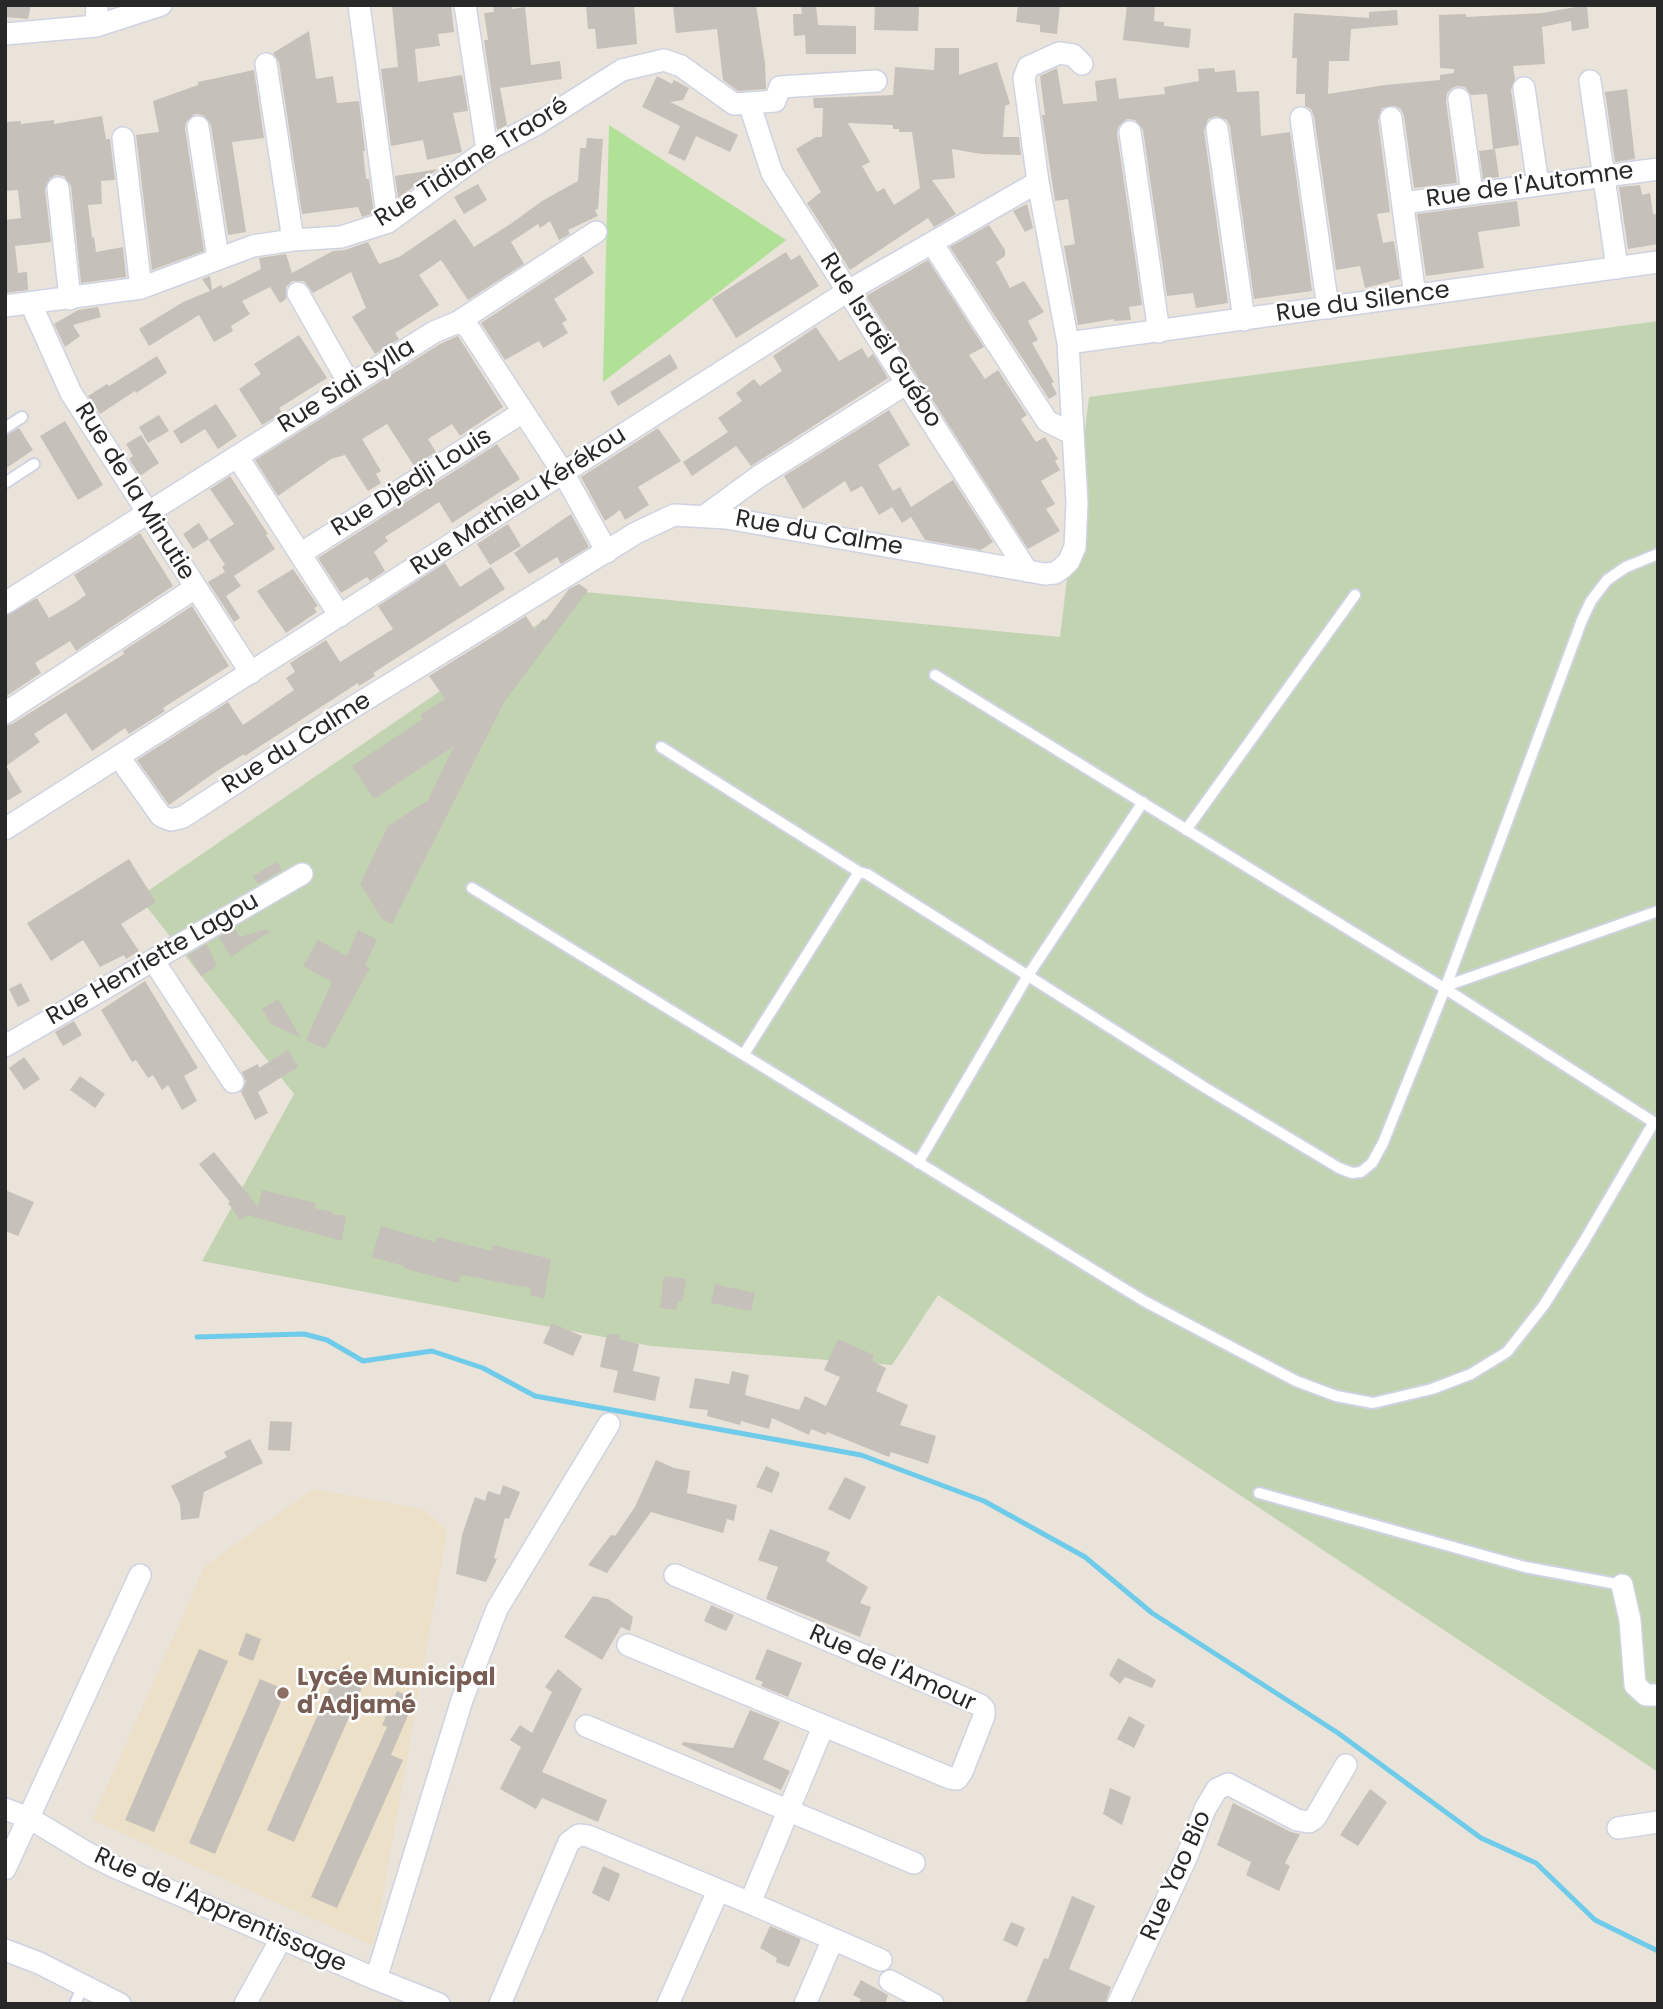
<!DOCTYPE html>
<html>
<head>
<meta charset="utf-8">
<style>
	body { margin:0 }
	#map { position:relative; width:1663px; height:2009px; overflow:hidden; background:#eae3da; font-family:Poppins,sans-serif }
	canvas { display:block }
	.frame { position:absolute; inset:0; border:7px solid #282828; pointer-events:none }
</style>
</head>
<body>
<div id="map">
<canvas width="1663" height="2009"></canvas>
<div class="frame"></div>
</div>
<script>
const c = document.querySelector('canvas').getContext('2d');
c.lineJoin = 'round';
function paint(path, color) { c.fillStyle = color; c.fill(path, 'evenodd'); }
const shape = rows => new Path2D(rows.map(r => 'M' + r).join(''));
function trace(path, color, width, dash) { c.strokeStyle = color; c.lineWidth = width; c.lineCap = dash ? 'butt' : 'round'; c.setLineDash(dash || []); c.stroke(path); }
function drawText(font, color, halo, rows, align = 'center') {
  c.font = font + ' Poppins,sans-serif'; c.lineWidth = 5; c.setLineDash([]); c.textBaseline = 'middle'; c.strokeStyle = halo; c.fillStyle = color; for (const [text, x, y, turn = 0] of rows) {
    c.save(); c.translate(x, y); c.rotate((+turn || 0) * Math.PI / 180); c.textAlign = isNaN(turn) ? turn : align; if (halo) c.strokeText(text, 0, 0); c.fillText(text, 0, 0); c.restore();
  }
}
const education = shape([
	[313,1489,424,1509,447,1531,374,1946,92,1820,205,1566]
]);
const green = shape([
	[609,125,786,240,603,382]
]);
const cemetery = shape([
	[1658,321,1658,1772,938,1295,892,1365,651,1346,202,1261,294,1094,139,897,585,592,1060,637,1089,397]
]);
const stream = shape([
	[197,1337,304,1334,327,1340,363,1361,432,1351,483,1368,535,1396,861,1455,984,1501,1085,1557,1152,1613,1338,1733,1481,1838,1536,1863,1595,1920,1658,1951]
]);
const building = shape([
	[5,5,31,5,28,19,5,17],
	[392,5,451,5,454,32,438,34,440,46,415,49,418,82,462,75,468,111,453,113,462,152,427,160,423,140,391,146,381,69,398,67],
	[493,5,511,5,512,9,525,7,531,65,560,61,562,79,500,88,507,125,497,130,484,40,488,40,484,13,494,12],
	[586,5,634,5,637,44,597,49,595,29,588,29],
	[673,5,756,5,765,63,766,89,738,91,723,80,717,29,676,33],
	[801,5,816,5,818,25,856,26,856,54,806,54,805,35,794,36,793,14,802,14],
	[875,5,919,5,918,31,874,30],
	[1018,5,1060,5,1057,34,1040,32,1040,25,1016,22],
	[1127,5,1155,5,1154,21,1164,22,1164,26,1191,29,1189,48,1123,40],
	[1587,5,1589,28,1572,31,1571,21,1542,27,1545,64,1513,66,1515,79,1511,90,1519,145,1493,149,1487,94,1471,95,1465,87,1458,86,1452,88,1447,93,1446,101,1457,183,1414,188,1404,116,1401,109,1395,106,1382,108,1378,120,1390,212,1377,214,1383,243,1394,241,1400,279,1365,288,1360,266,1336,270,1314,116,1311,109,1305,106,1305,94,1296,94,1297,58,1292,58,1294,13,1369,18,1369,12,1397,10,1398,25,1351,29,1349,61,1329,61,1328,94,1385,85,1440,80,1440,75,1454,73,1454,69,1440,68,1439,15,1466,14,1466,17,1542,13],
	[309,31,316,79,333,76,337,103,359,101,365,151,363,151,366,179,369,179,374,213,362,217,358,207,302,214,279,62,273,53],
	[935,48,959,48,959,75,997,62,1010,104,1005,106,1003,137,1019,137,1021,155,981,154,952,149,955,178,932,180,956,214,934,227,928,218,850,270,807,203,821,192,796,149,816,137,822,137,823,108,814,108,813,98,893,95,895,67,934,70],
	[848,123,893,125,893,129,899,129,899,132,912,132,920,188,894,205,884,188,877,192,862,166,870,162],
	[1057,68,1063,104,1097,101,1095,81,1116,78,1119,99,1165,94,1164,87,1199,81,1198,69,1214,68,1215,72,1235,70,1237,92,1259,91,1261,136,1290,132,1312,291,1254,299,1230,127,1227,120,1216,116,1208,119,1204,131,1228,303,1196,308,1193,293,1167,296,1143,130,1135,120,1127,119,1118,127,1117,134,1142,305,1129,307,1131,320,1114,321,1114,319,1078,325,1064,246,1075,244,1068,199,1055,201,1042,115,1045,115,1040,76],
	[254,70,264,138,232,142,246,232,228,235,211,125,203,115,195,114,186,122,185,129,204,251,152,270,136,135,159,132,153,101,198,85,198,82],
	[657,76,672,84,674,80,689,88,683,100,670,102,738,135,730,152,696,136,685,161,668,153,680,126,642,107],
	[1627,89,1635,159,1615,162,1605,92],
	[102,116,106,139,110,139,115,180,101,181,102,204,88,205,92,238,94,237,96,252,123,247,126,277,81,283,71,186,64,176,56,175,50,178,45,189,51,242,15,246,18,273,27,272,28,290,5,293,5,220,21,218,18,190,5,191,5,122,21,121,21,124,54,120,54,124],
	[587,138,603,139,598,209,595,210,598,216,568,230,570,234,559,240,550,221,540,228,538,224,511,242,524,264,468,300,441,260,419,275,439,305,395,333,399,339,375,354,352,317,366,308,351,272,313,293,304,281,292,281,286,287,286,299,280,303,270,287,242,301,250,314,231,326,233,331,214,342,199,315,149,346,139,329,183,302,210,291,202,279,210,276,212,290,221,285,223,288,261,269,259,258,286,254,292,273,333,251,345,250,368,242,379,264,399,257,455,219,474,247,512,223,542,201,578,181,580,148,586,148],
	[1495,149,1499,177,1483,179,1479,151],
	[438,169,398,198,395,176],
	[478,184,487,200,464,214,454,197],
	[1640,185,1642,195,1650,193,1653,214,1658,214,1658,244,1628,249,1619,187],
	[1517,201,1520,226,1478,232,1484,268,1426,276,1417,214],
	[1027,204,1033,228,1025,232,1013,211],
	[989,225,1005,250,1005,256,996,262,1010,288,1024,281,1044,312,1028,321,1038,340,1032,343,1054,382,1051,383,1057,394,1049,399,950,247],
	[786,252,791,260,800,255,819,286,736,338,712,299],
	[583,256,594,273,554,299,567,320,562,323,568,333,543,348,539,341,505,360,481,323],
	[928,260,984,347,969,355,985,379,998,370,1027,415,1021,419,1036,442,1045,437,1058,459,1055,461,1060,470,1041,481,1055,504,1046,509,1060,531,1028,549,866,296],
	[98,307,101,317,73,325,80,336,65,347,54,324,78,310],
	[816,327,839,361,862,348,868,358,873,354,888,378,751,466,736,446,692,476,683,462,728,432,718,418,742,401,736,393,754,379,760,386,782,371,773,356],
	[299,335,327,378,279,408,282,413,262,425,239,389,261,374,254,364],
	[458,336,503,407,460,436,452,424,428,439,436,452,414,466,387,424,362,439,381,471,376,474,381,483,368,491,345,455,331,459,278,496,255,460,440,344],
	[670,354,678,368,618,406,610,392],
	[157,356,167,373,136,393,135,391,100,414,88,396,107,384,109,386],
	[216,404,237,436,218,449,205,429,181,444,173,431],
	[889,410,910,445,878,465,893,491,900,487,911,507,953,480,993,542,981,550,925,540,911,517,902,523,892,507,879,515,862,486,851,492,845,481,803,509,784,476],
	[159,415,169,431,148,443,139,427],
	[65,421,103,485,78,500,40,436],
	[19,428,33,450,5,469,5,436],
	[658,428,681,461,638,487,649,505,625,520,620,510,605,521,581,477],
	[141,435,159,463,140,476,129,459,133,456,126,444],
	[497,444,520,479,452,523,439,502,430,508,385,537,388,541,374,552,385,571,370,581,367,577,341,593,318,558],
	[230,476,268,534,266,535,275,549,234,576,241,586,226,596,240,618,234,622,208,582,225,572,222,567,225,565,209,540,234,524,210,489],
	[571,514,589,547,561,564,557,557,529,574,514,553],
	[199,523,209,539,193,549,183,534],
	[508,524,521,546,490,565,477,544],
	[140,533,173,586,76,651,70,641,35,663,41,673,5,697,5,616,37,598,49,618,73,604,86,595,74,575],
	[445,563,460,587,491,567,505,589,373,673,375,676,359,686,358,683,245,756,244,754,214,773,169,805,137,760,228,702,243,725,294,690,286,678,295,672,290,663,326,640,340,662,393,629,378,606],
	[293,569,318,606,314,608,317,612,286,633,257,591],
	[579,584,588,590,504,702,392,924,383,920,360,884,388,826,428,800,454,746,374,799,352,766,423,719,420,715,445,699,429,676,526,616,535,630,543,619,545,621,569,589],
	[192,606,229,666,163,708,165,711,129,734,125,728,92,751,66,713,34,734,40,742,6,766,22,792,5,802,5,726,12,724,124,654,123,651],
	[129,859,156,902,121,924,139,951,126,959,124,955,100,967,83,940,51,961,27,923],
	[277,862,282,870,258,884,253,876],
	[234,928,240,937,267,929,269,932,231,957,219,937],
	[358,930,377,939,365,965,370,968,325,1049,306,1040,332,982,303,966,318,940,347,956],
	[207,944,217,966,201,976,188,955],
	[145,981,198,1068,184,1076,197,1101,182,1110,168,1085,162,1090,153,1075,148,1078,136,1060,132,1062,101,1010],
	[21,983,30,1001,18,1007,9,989],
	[278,999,301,1038,271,1024,262,1009],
	[74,1021,82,1035,63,1046,55,1032],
	[288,1050,298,1067,258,1092,268,1113,255,1120,241,1092,246,1082,242,1072,258,1064,259,1068],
	[24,1057,40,1079,24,1090,9,1068],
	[80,1076,105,1094,95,1108,70,1090],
	[214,1152,258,1207,262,1190,316,1203,314,1208,333,1212,332,1214,346,1216,342,1241,247,1215,240,1220,228,1203,230,1202,199,1164],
	[5,1190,34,1202,18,1236,5,1231],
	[381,1226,435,1242,437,1237,492,1251,493,1245,551,1259,544,1298,530,1295,531,1288,461,1275,459,1283,403,1268,404,1266,372,1257],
	[664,1276,686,1279,683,1301,678,1301,676,1310,660,1308],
	[715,1284,755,1293,751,1311,711,1303],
	[552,1323,582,1336,573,1356,543,1343],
	[607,1334,620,1335,619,1339,639,1344,633,1371,660,1377,655,1401,613,1392,618,1371,600,1367],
	[838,1339,874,1355,872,1361,886,1368,876,1391,908,1405,900,1425,936,1436,928,1464,891,1452,889,1457,827,1432,826,1435,811,1429,809,1435,772,1418,769,1429,741,1421,740,1425,707,1416,708,1410,689,1408,695,1378,729,1384,732,1371,749,1375,745,1395,799,1410,805,1396,826,1406,840,1377,824,1370],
	[270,1421,292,1422,290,1451,268,1450],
	[250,1439,263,1463,204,1492,199,1518,181,1520,180,1504,171,1486,227,1457,224,1452],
	[656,1460,674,1468,690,1471,687,1493,737,1505,734,1521,727,1519,723,1533,651,1512,607,1573,588,1565,611,1535,615,1536,635,1507],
	[766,1466,780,1473,772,1493,756,1487],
	[845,1477,866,1487,850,1520,828,1509],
	[503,1485,520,1492,509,1519,505,1518,494,1558,497,1559,486,1582,456,1574,462,1535,475,1497,485,1501,488,1491,500,1495],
	[770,1529,830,1552,826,1561,868,1587,860,1603,871,1607,860,1637,766,1599,778,1567,758,1560],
	[593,1596,608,1599,633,1617,630,1631,621,1627,602,1660,564,1637],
	[711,1605,734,1615,726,1631,704,1621],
	[246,1633,261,1639,253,1661,238,1655],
	[199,1649,228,1661,154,1832,125,1820],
	[767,1649,802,1663,788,1697,761,1686,763,1682,755,1679],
	[1118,1658,1156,1680,1152,1688,1125,1677,1120,1684,1109,1675],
	[338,1669,365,1681,294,1842,267,1830],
	[558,1669,582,1689,542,1772,607,1800,598,1822,542,1798,536,1809,500,1789,521,1747,510,1740,520,1725,532,1733,552,1692,545,1687],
	[260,1679,286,1690,215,1854,189,1843],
	[397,1691,415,1699,391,1755,403,1760,337,1908,311,1897,387,1727,382,1725],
	[750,1710,780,1722,763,1759,790,1771,781,1790,682,1745,683,1742,733,1748],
	[1129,1716,1145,1725,1134,1748,1117,1739],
	[1110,1788,1131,1797,1122,1825,1103,1814],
	[1370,1789,1387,1802,1358,1846,1340,1835],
	[1233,1803,1291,1832,1300,1834,1285,1863,1290,1866,1279,1891,1246,1875,1251,1862,1217,1845],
	[603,1866,620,1874,609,1902,592,1893],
	[1072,1896,1095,1906,1069,1969,1111,1987,1105,2004,1025,2004,1044,1958,1048,1959],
	[1011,1922,1025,1928,1017,1947,1003,1940],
	[770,1926,801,1939,789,1967,776,1962,777,1958,760,1948],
	[861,1980,888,1995,885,2004,859,2004,861,1999,853,1995]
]);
const service = shape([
	[5,428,22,417],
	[5,483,34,464],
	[935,675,1444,988,1658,1125],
	[661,747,859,872,867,874,1204,1087,1339,1168,1352,1173,1361,1172,1372,1163,1383,1143,1446,986,1582,620,1591,601,1607,580,1626,567,1658,554],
	[1186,830,1355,595],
	[472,888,1144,1301,1296,1381,1336,1396,1373,1403,1432,1389,1471,1374,1507,1352,1544,1305,1583,1243,1654,1122],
	[1446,986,1658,911],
	[744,1054,859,872],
	[918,1163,1027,977,1143,802],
	[1259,1493,1525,1567,1622,1585],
	[75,2004,83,1985]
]);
const minor = shape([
	[359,5,388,222],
	[465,5,487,150],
	[96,26,97,5],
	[5,34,96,26,161,5],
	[266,64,293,240],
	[1590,81,1617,268],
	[1524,88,1538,185],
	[1459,99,1472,193],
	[749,103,772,173,1027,571],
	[1301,118,1328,308],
	[1391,118,1415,296],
	[198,127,218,258],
	[1217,129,1244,320],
	[1130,132,1159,332],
	[123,138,141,288],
	[58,188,70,299],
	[1403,203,1658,169],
	[932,243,1047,421,1073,434],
	[298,293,350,385],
	[31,304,71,393,251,673],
	[5,306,141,288,253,246,293,240,341,237,388,222,487,150,537,124,622,70,664,60,681,66,734,104,775,101,780,87,876,81],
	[458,322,596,232],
	[1068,343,1658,262],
	[237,456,340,616],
	[706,515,758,477,907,383],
	[300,554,523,412],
	[5,603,434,332,458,322,468,327,564,474,607,552],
	[5,713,195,588],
	[119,757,161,816,171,820,183,817,332,720,636,533,674,515,726,518,1045,574,1055,573,1062,568,1069,561,1075,547,1077,503,1068,343,1038,182,1024,78,1028,67,1059,53,1073,55,1082,64],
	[5,829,848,291,1038,182],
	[153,960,233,1082],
	[5,1046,302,874],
	[1622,1585,1630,1620,1635,1685,1646,1695,1658,1695],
	[628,1645,950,1778,957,1779,962,1772,984,1716,984,1709,980,1705,675,1575],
	[586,1726,914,1863],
	[5,1809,29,1818,89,1854,117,1868,376,1979,439,2004],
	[1618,1828,1658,1822],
	[5,1869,140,1575],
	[750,1903,881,1960],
	[5,1950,39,1963,120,2004],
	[376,1979,462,1700,497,1609,609,1424],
	[890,1981,933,2004],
	[245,2004,281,1939],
	[500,2004,569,1842,579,1835,588,1836,750,1903,823,1727],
	[668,2004,718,1891],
	[805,2004,833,1939],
	[1118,2004,1187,1856,1205,1809,1217,1789,1228,1784,1297,1820,1309,1822,1315,1818,1346,1765]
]);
const markers = [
	[283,1693,7,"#8d6e63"]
];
const streetNames = [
	["Rue Tidiane Traoré",472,163,-32],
	["Rue de l'Automne",1530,186,-8],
	["Rue du Silence",1363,303,-8],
	["Rue Israël Guébo",880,341,57],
	["Rue Sidi Sylla",347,387,-32],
	["Rue Djedji Louis",412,483,-32],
	["Rue de la Minutie",134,492,58],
	["Rue Mathieu Kérékou",519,502,-33],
	["Rue du Calme",819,534,10],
	["Rue du Calme",297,744,-32],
	["Rue Henriette Lagou",153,960,-30],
	["Rue de l'Amour",892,1669,24],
	["Rue Yao Bio",1177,1876,-66],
	["Rue de l'Apprentissage",220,1911,24]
];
const educationNames = [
	["Lycée Municipal",297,1679],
	["d'Adjamé",297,1707]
];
paint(education, '#ece0c9');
paint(green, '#b1e097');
paint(cemetery, '#c2d3b1');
trace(stream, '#6fcbea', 5);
paint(building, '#c5c0b9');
trace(service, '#cfd3e1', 14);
trace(minor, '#cfd3e1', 24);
trace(service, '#fff', 10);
trace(minor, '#fff', 21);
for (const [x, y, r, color] of markers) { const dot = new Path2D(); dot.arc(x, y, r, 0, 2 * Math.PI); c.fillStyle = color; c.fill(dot); trace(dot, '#fff', 2.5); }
drawText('24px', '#282828', '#fff', streetNames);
drawText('bold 24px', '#785e54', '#fff', educationNames, 'left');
</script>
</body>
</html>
